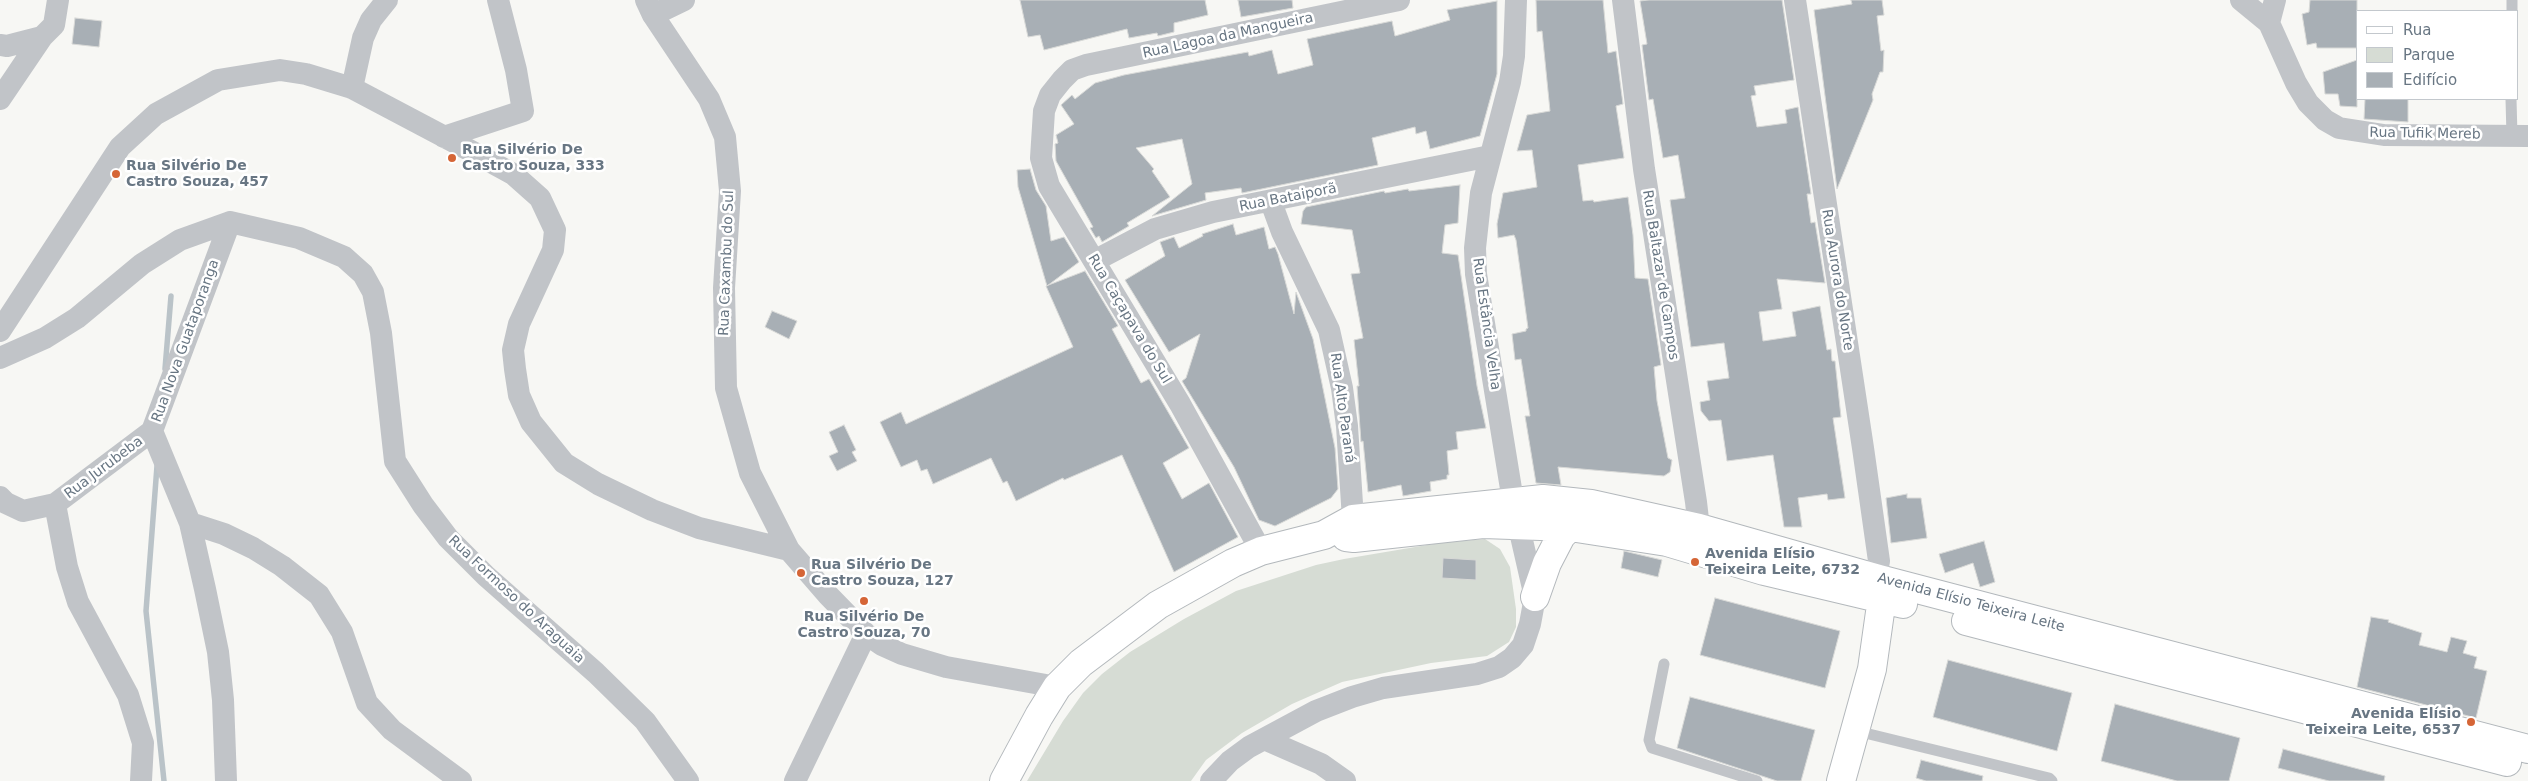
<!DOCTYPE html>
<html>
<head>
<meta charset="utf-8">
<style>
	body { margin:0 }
	#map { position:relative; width:2528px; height:781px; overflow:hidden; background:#f7f7f4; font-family:"DejaVu Sans",sans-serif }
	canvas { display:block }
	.legend { position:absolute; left:2356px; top:10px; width:162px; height:90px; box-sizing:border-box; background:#fff; border:1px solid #c3c8cd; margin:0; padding:6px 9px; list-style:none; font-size:15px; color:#687683 }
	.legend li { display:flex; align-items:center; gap:10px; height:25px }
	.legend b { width:25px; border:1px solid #c3c8cd }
</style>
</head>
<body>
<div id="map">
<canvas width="2528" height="781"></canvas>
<ul class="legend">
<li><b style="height:6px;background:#fff"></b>Rua</li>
<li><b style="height:14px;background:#d6dcd4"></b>Parque</li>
<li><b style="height:14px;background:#a8afb5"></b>Edifício</li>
</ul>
</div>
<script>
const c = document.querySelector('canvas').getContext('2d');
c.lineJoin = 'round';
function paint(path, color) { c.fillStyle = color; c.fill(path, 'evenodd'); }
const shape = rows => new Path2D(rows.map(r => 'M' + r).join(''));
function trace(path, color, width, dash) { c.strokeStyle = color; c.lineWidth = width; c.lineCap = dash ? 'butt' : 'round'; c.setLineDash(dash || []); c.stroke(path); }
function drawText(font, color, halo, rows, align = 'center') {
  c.font = font + ' "DejaVu Sans",sans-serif'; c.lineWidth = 5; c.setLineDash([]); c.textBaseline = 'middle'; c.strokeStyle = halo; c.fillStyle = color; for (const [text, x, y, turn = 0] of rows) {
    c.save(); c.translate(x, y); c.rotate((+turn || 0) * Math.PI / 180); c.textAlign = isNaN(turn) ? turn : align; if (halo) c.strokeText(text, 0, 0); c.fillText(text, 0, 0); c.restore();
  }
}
const green = shape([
	[1485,539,1500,549,1510,567,1516,609,1516,627,1509,642,1487,656,1431,663,1342,682,1292,704,1242,733,1206,760,1191,781,1027,781,1063,721,1083,693,1102,674,1130,652,1184,619,1236,591,1316,565,1344,559,1439,543]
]);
const stream = shape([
	[165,369,171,296],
	[157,466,146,611,164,781]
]);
const building = shape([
	[1020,0,1205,0,1208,15,1174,23,1174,32,1158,36,1157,33,1129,38,1127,29,1044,50,1040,35,1028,37,1020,0],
	[1238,0,1292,0,1293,8,1241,17,1238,0],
	[1536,0,1603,0,1608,53,1616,51,1623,104,1616,106,1624,158,1578,165,1583,201,1593,200,1594,202,1628,197,1633,235,1635,278,1648,279,1661,365,1654,367,1657,401,1668,458,1672,460,1670,472,1664,476,1558,467,1561,485,1536,483,1525,416,1530,416,1521,359,1515,360,1512,334,1526,331,1526,329,1528,328,1516,240,1514,235,1498,238,1497,224,1503,193,1537,187,1532,150,1517,151,1527,115,1550,111,1542,31,1537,32,1536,0],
	[1648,0,1782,0,1794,80,1754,86,1756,95,1751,96,1757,127,1787,123,1785,110,1798,107,1811,194,1807,194,1811,223,1815,222,1825,283,1777,279,1782,309,1759,312,1763,341,1796,336,1792,312,1820,306,1827,350,1831,349,1832,361,1835,361,1841,417,1833,418,1845,498,1828,500,1827,494,1798,498,1802,527,1784,527,1773,455,1727,461,1721,420,1709,421,1701,411,1700,402,1710,400,1707,381,1729,378,1724,343,1691,347,1670,200,1685,198,1678,155,1663,158,1653,99,1649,100,1642,45,1647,44,1640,1,1648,0],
	[1851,0,1882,0,1884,15,1877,16,1881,51,1884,50,1883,72,1880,72,1872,94,1873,100,1837,189,1814,10,1852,4,1851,0],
	[2310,0,2357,0,2357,48,2317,48,2316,43,2307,45,2302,14,2309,12,2310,0],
	[1497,1,1497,74,1480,136,1430,149,1426,131,1416,134,1415,127,1372,138,1378,165,1242,193,1241,188,1205,193,1206,200,1152,216,1192,184,1182,139,1136,148,1154,169,1152,171,1170,197,1127,223,1129,226,1102,242,1099,236,1096,238,1090,228,1093,227,1056,161,1055,144,1058,143,1056,135,1074,124,1061,105,1072,95,1075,99,1095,83,1124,75,1248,52,1249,56,1272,50,1278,74,1313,65,1307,39,1392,21,1395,36,1450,20,1447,10,1497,1],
	[75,18,102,21,99,47,72,44,75,18],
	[2357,60,2357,107,2340,106,2338,94,2325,94,2323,72,2357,60],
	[2365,99,2408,99,2408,122,2364,119,2365,99],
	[1030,169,1036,190,1046,206,1051,241,1064,237,1079,262,1047,286,1018,187,1017,170,1030,169],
	[1460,185,1458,223,1445,225,1442,253,1458,255,1477,386,1486,428,1456,432,1458,449,1447,451,1449,475,1447,475,1447,479,1430,482,1431,491,1403,496,1401,485,1368,492,1363,441,1361,442,1357,386,1359,386,1354,340,1363,338,1351,274,1360,273,1352,230,1301,224,1303,211,1306,207,1384,191,1385,193,1408,189,1409,191,1460,185],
	[1233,224,1236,235,1264,227,1269,249,1275,247,1278,254,1294,314,1296,292,1313,339,1335,448,1338,489,1331,498,1275,526,1259,520,1234,467,1182,381,1186,378,1200,334,1169,352,1125,280,1165,256,1160,242,1174,237,1179,248,1203,236,1202,234,1233,224],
	[1085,271,1118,326,1112,329,1141,383,1149,379,1189,448,1163,463,1182,499,1209,483,1238,537,1174,572,1122,455,1064,480,1063,478,1016,501,1007,481,1003,483,991,458,933,484,927,469,921,471,917,460,901,467,880,422,901,412,906,424,1073,347,1046,286,1085,271],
	[772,311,797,321,789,339,765,327,772,311],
	[844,425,856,450,852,452,857,461,837,471,829,456,838,452,829,432,844,425],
	[1907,494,1907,498,1921,498,1927,538,1891,543,1886,498,1907,494],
	[1984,541,1995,582,1980,587,1973,563,1945,573,1939,554,1984,541],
	[1624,551,1662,560,1658,577,1621,568,1624,551],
	[1443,558,1476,560,1476,580,1442,578,1443,558],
	[1715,598,1840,631,1825,688,1700,655,1715,598],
	[2371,617,2389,620,2388,622,2422,633,2419,645,2447,652,2451,637,2467,641,2463,653,2477,657,2474,668,2487,671,2476,718,2357,687,2371,617],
	[1948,660,2072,693,2057,751,1933,717,1948,660],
	[1690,697,1815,730,1801,781,1777,781,1677,748,1690,697],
	[2115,704,2240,738,2229,781,2177,781,2101,761,2115,704],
	[2283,749,2385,776,2384,781,2329,781,2278,768,2283,749],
	[1921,760,1983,776,1982,781,1926,781,1916,778,1921,760]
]);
const lane = shape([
	[2512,11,2512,0],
	[2511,99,2512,136],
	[1664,664,1649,740,1652,748,1757,781],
	[1869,734,2049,778,2052,781]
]);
const street = shape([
	[646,0,653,15,709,99,725,137,730,191,724,288,726,388,750,473,789,550,828,595,866,634,882,645,902,654,946,667,1057,687],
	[1623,0,1644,169,1696,502,1699,528,1696,543],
	[1795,0,1863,448,1879,561,1877,571,1881,595],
	[2241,0,2269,23,2296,83,2308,103,2325,120,2339,128,2384,135,2528,136],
	[653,15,684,0],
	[2269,23,2275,0],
	[0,45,7,46,42,37,54,25,58,0],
	[352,88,363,38,371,20,387,0],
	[0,99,42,37],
	[444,137,523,111,516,70,498,0],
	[1271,202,1282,232,1329,330,1342,388,1347,426,1354,535],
	[1094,261,1155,229,1213,212,1490,156],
	[0,331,120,147,156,114,218,80,280,70,306,74,352,88,458,144,513,174,540,198,555,230,553,250,519,324,513,350,515,369,519,395,531,422,564,463,598,484,652,510,699,528,789,550],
	[0,358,45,338,77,318,142,264,180,240,230,222,299,238,344,257,363,274,373,292,381,333,395,461,423,505,448,538,486,576,596,673,645,721,688,781],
	[0,497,6,503,23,511,55,504,152,431],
	[55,504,67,567,78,602,128,695,143,743,141,781],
	[190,523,224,534,253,548,282,566,319,595,342,632,367,703,392,730,461,781],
	[1261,551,1180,404,1049,186,1041,158,1044,111,1050,95,1062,80,1072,70,1086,65,1399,0],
	[1264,739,1321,764,1345,781],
	[226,781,223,700,218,652,205,589,190,523,152,431,230,222],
	[795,781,866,634],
	[1211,781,1230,761,1249,747,1316,711,1352,697,1383,688,1477,674,1499,667,1512,658,1523,645,1530,624,1535,597,1513,501,1476,274,1475,248,1481,193,1510,82,1514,56,1516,0]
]);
const secondary = shape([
	[1346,537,1354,538,1483,524,1570,527,1667,542,1764,571,1903,604],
	[1535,597,1547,563,1561,536,1570,527],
	[1966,621,2507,762],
	[1004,781,1039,716,1057,687,1081,663,1158,605,1233,563,1261,551,1324,535,1353,519,1543,499,1591,504,1699,528,1879,579,2528,749],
	[1841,781,1872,669,1882,598]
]);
const markers = [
	[452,158,5,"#d56536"],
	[116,174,5,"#d56536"],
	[1695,562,5,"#d56536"],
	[801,573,5,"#d56536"],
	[864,601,5,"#d56536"],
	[2471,722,5,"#d56536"]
];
const streetNames = [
	["Rua Lagoa da Mangueira",1228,36,-12],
	["Rua Tufik Mereb",2425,134,1],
	["Rua Bataiporã",1288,198,-11],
	["Rua Caxambu do Sul",727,263,-88],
	["Rua Baltazar de Campos",1660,275,81],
	["Rua Aurora do Norte",1837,280,81],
	["Rua Caçapava do Sul",1129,319,59],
	["Rua Estância Velha",1486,324,82],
	["Rua Nova Guataporanga",186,341,-70],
	["Rua Alto Paraná",1342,408,82],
	["Rua Jurubeba",104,468,-37],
	["Rua Formoso do Araguaia",516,600,43],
	["Avenida Elísio Teixeira Leite",1971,603,15]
];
const poiNames = [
	["Rua Silvério De",462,150],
	["Castro Souza, 333",462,166],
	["Rua Silvério De",126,166],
	["Castro Souza, 457",126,182],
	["Avenida Elísio",1705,554],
	["Teixeira Leite, 6732",1705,570],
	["Rua Silvério De",811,565],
	["Castro Souza, 127",811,581],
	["Rua Silvério De",864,617,"center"],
	["Castro Souza, 70",864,633,"center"],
	["Avenida Elísio",2461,714,"right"],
	["Teixeira Leite, 6537",2461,730,"right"]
];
paint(green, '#d6dcd4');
trace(stream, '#bac3c8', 5.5);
paint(building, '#a8afb5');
trace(building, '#d8d9d7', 1);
trace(secondary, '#b3b8bc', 30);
trace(lane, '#c1c4c8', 11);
trace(street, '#c1c4c8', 22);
trace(secondary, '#fff', 28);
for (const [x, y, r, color] of markers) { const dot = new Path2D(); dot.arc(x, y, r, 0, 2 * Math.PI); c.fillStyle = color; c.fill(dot); trace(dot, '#fff', 2); }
drawText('14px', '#687683', '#fff', streetNames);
drawText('bold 14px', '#687683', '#fff', poiNames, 'left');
</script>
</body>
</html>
